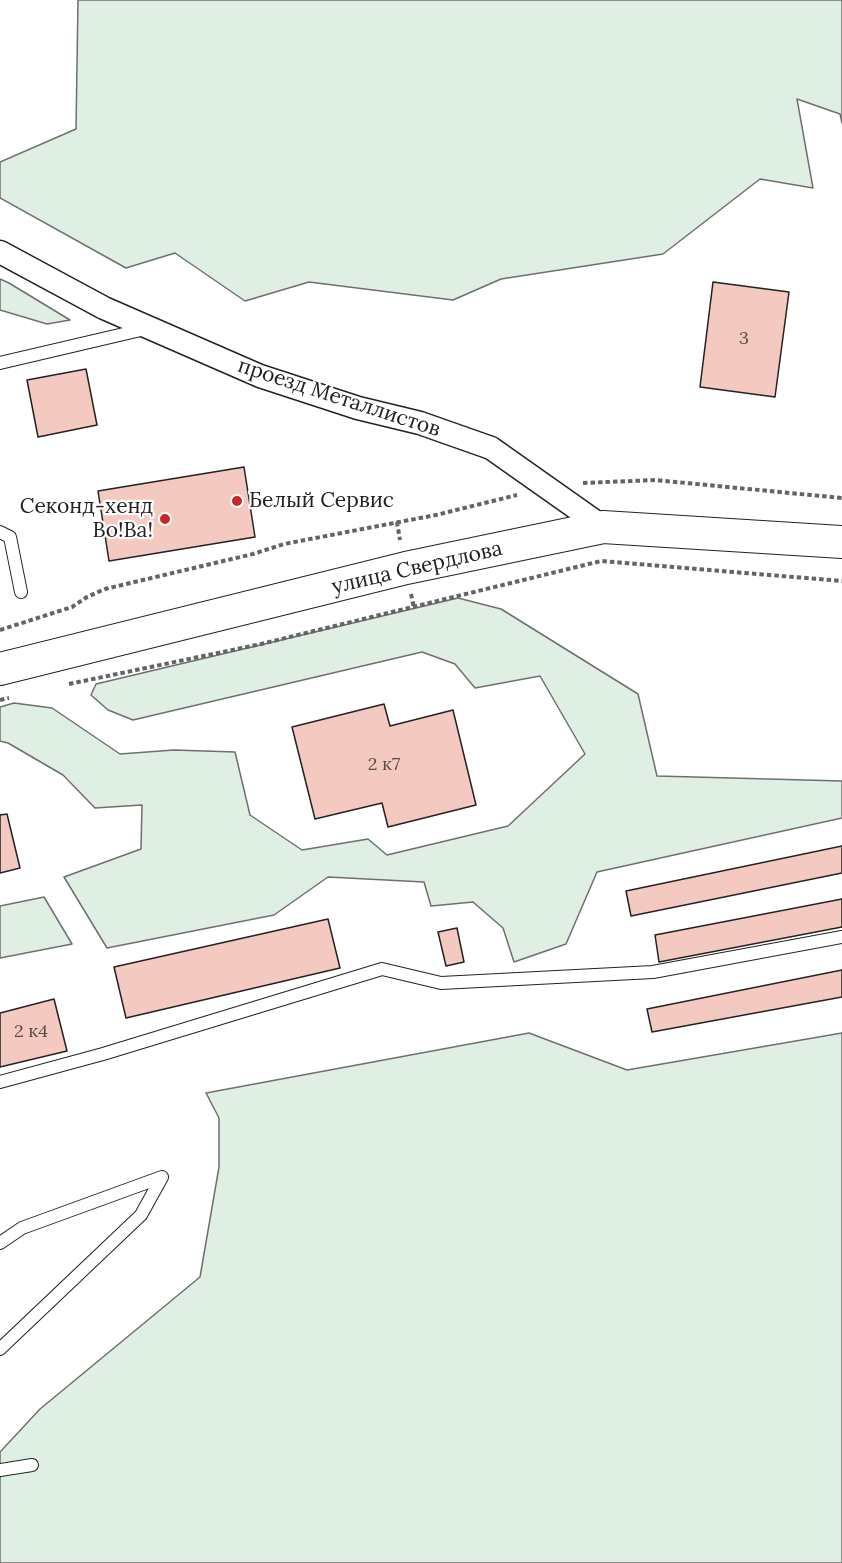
<!DOCTYPE html>
<html>
<head>
<meta charset="utf-8">
<style>
	body { margin:0 }
	canvas { display:block; background:#fff }
</style>
</head>
<body>
<canvas width="842" height="1563"></canvas>
<script>
const c = document.querySelector('canvas').getContext('2d');
c.lineJoin = 'round';
function paint(path, color) { c.fillStyle = color; c.fill(path, 'evenodd'); }
const shape = rows => new Path2D(rows.map(r => 'M' + r).join(''));
function trace(path, color, width, dash) { c.strokeStyle = color; c.lineWidth = width; c.lineCap = dash ? 'butt' : 'round'; c.setLineDash(dash || []); c.stroke(path); }
function drawText(font, color, halo, rows, align = 'center') {
  c.font = font + ' Lora,serif'; c.lineWidth = 4.5; c.setLineDash([]); c.textBaseline = 'middle'; c.strokeStyle = halo; c.fillStyle = color; for (const [text, x, y, turn = 0] of rows) {
    c.save(); c.translate(x, y); c.rotate((+turn || 0) * Math.PI / 180); c.textAlign = isNaN(turn) ? turn : align; if (halo) c.strokeText(text, 0, 0); c.fillText(text, 0, 0); c.restore();
  }
}
const green = shape([
	[78,0,842,0,842,123,840,114,797,99,813,188,760,179,663,254,501,279,453,300,309,282,245,301,175,253,126,268,0,198,0,162,76,129,78,0],
	[0,279,9,283,70,320,47,324,0,310,0,279],
	[458,598,501,609,638,694,657,776,842,781,842,818,597,872,566,944,514,962,503,928,473,902,431,906,424,882,328,877,274,915,107,948,64,877,141,849,142,805,95,808,63,775,8,743,0,741,0,707,14,703,52,708,120,754,174,750,235,752,250,815,302,850,368,839,387,855,508,826,585,754,540,676,475,688,455,664,422,652,133,720,108,710,91,695,96,684,458,598],
	[44,897,72,944,0,958,0,906,44,897],
	[529,1033,627,1070,842,1033,842,1563,0,1563,0,1452,40,1409,200,1277,219,1167,219,1118,206,1093,529,1033]
]);
const building = shape([
	[713,282,789,292,775,397,700,387,713,282],
	[86,369,97,425,38,437,27,380,86,369],
	[244,467,255,537,109,561,98,491,244,467],
	[384,704,390,726,453,710,476,805,388,827,382,803,315,819,292,727,384,704],
	[7,814,20,868,0,873,0,815,7,814],
	[842,846,842,873,631,916,626,891,842,846],
	[842,899,842,927,659,962,655,935,842,899],
	[328,919,340,968,126,1018,114,967,328,919],
	[457,928,464,962,446,966,438,932,457,928],
	[842,970,842,997,652,1032,647,1009,842,970],
	[54,999,67,1051,0,1067,0,1013,54,999]
]);
const path = shape([
	[583,483,655,480,842,498],
	[397,522,400,540],
	[411,594,414,608],
	[0,630,72,607,87,597,105,589,253,554,284,544,436,515,517,495],
	[69,684,261,644,601,561,842,581],
	[0,700,9,698]
]);
const lane = shape([
	[0,363,145,329],
	[0,532,10,537,21,592],
	[0,1082,103,1054,382,969,441,983,653,972,842,937],
	[0,1243,22,1228,162,1177,141,1215,0,1349],
	[0,1470,32,1465]
]);
const street = shape([
	[0,252,104,308,260,376,358,408,420,423,491,448,603,527]
]);
const secondary = shape([
	[0,669,406,568,603,527,842,542]
]);
const markers = [
	[237,501,6,"#c62828"],
	[165,519,6,"#c62828"]
];
const numberNames = [
	["3",744,339],
	["2 к7",384,765],
	["2 к4",31,1032]
];
const streetNames = [
	["проезд Металлистов",339,398,18],
	["улица Свердлова",417,568,-13]
];
const poiNames = [
	["Белый Сервис",249,501],
	["Секонд-хенд",153,507,"right"],
	["Во!Ва!",153,531,"right"]
];
paint(green, '#e0efe3');
trace(green, '#6f6f6f', 1.5);
paint(building, '#f3c9c0');
trace(building, '#222', 1.5);
trace(lane, '#222', 14);
trace(street, '#222', 25);
trace(secondary, '#222', 34);
trace(path, '#646464', 4, [4.5, 3]);
trace(lane, '#fff', 12);
trace(street, '#fff', 22);
trace(secondary, '#fff', 32);
for (const [x, y, r, color] of markers) { const dot = new Path2D(); dot.arc(x, y, r, 0, 2 * Math.PI); c.fillStyle = color; c.fill(dot); trace(dot, '#fff', 2); }
drawText('18px', '#564c4a', null, numberNames);
drawText('21px', '#222', '#fff', streetNames);
drawText('21px', '#222', '#fff', poiNames, 'left');
</script>
</body>
</html>
